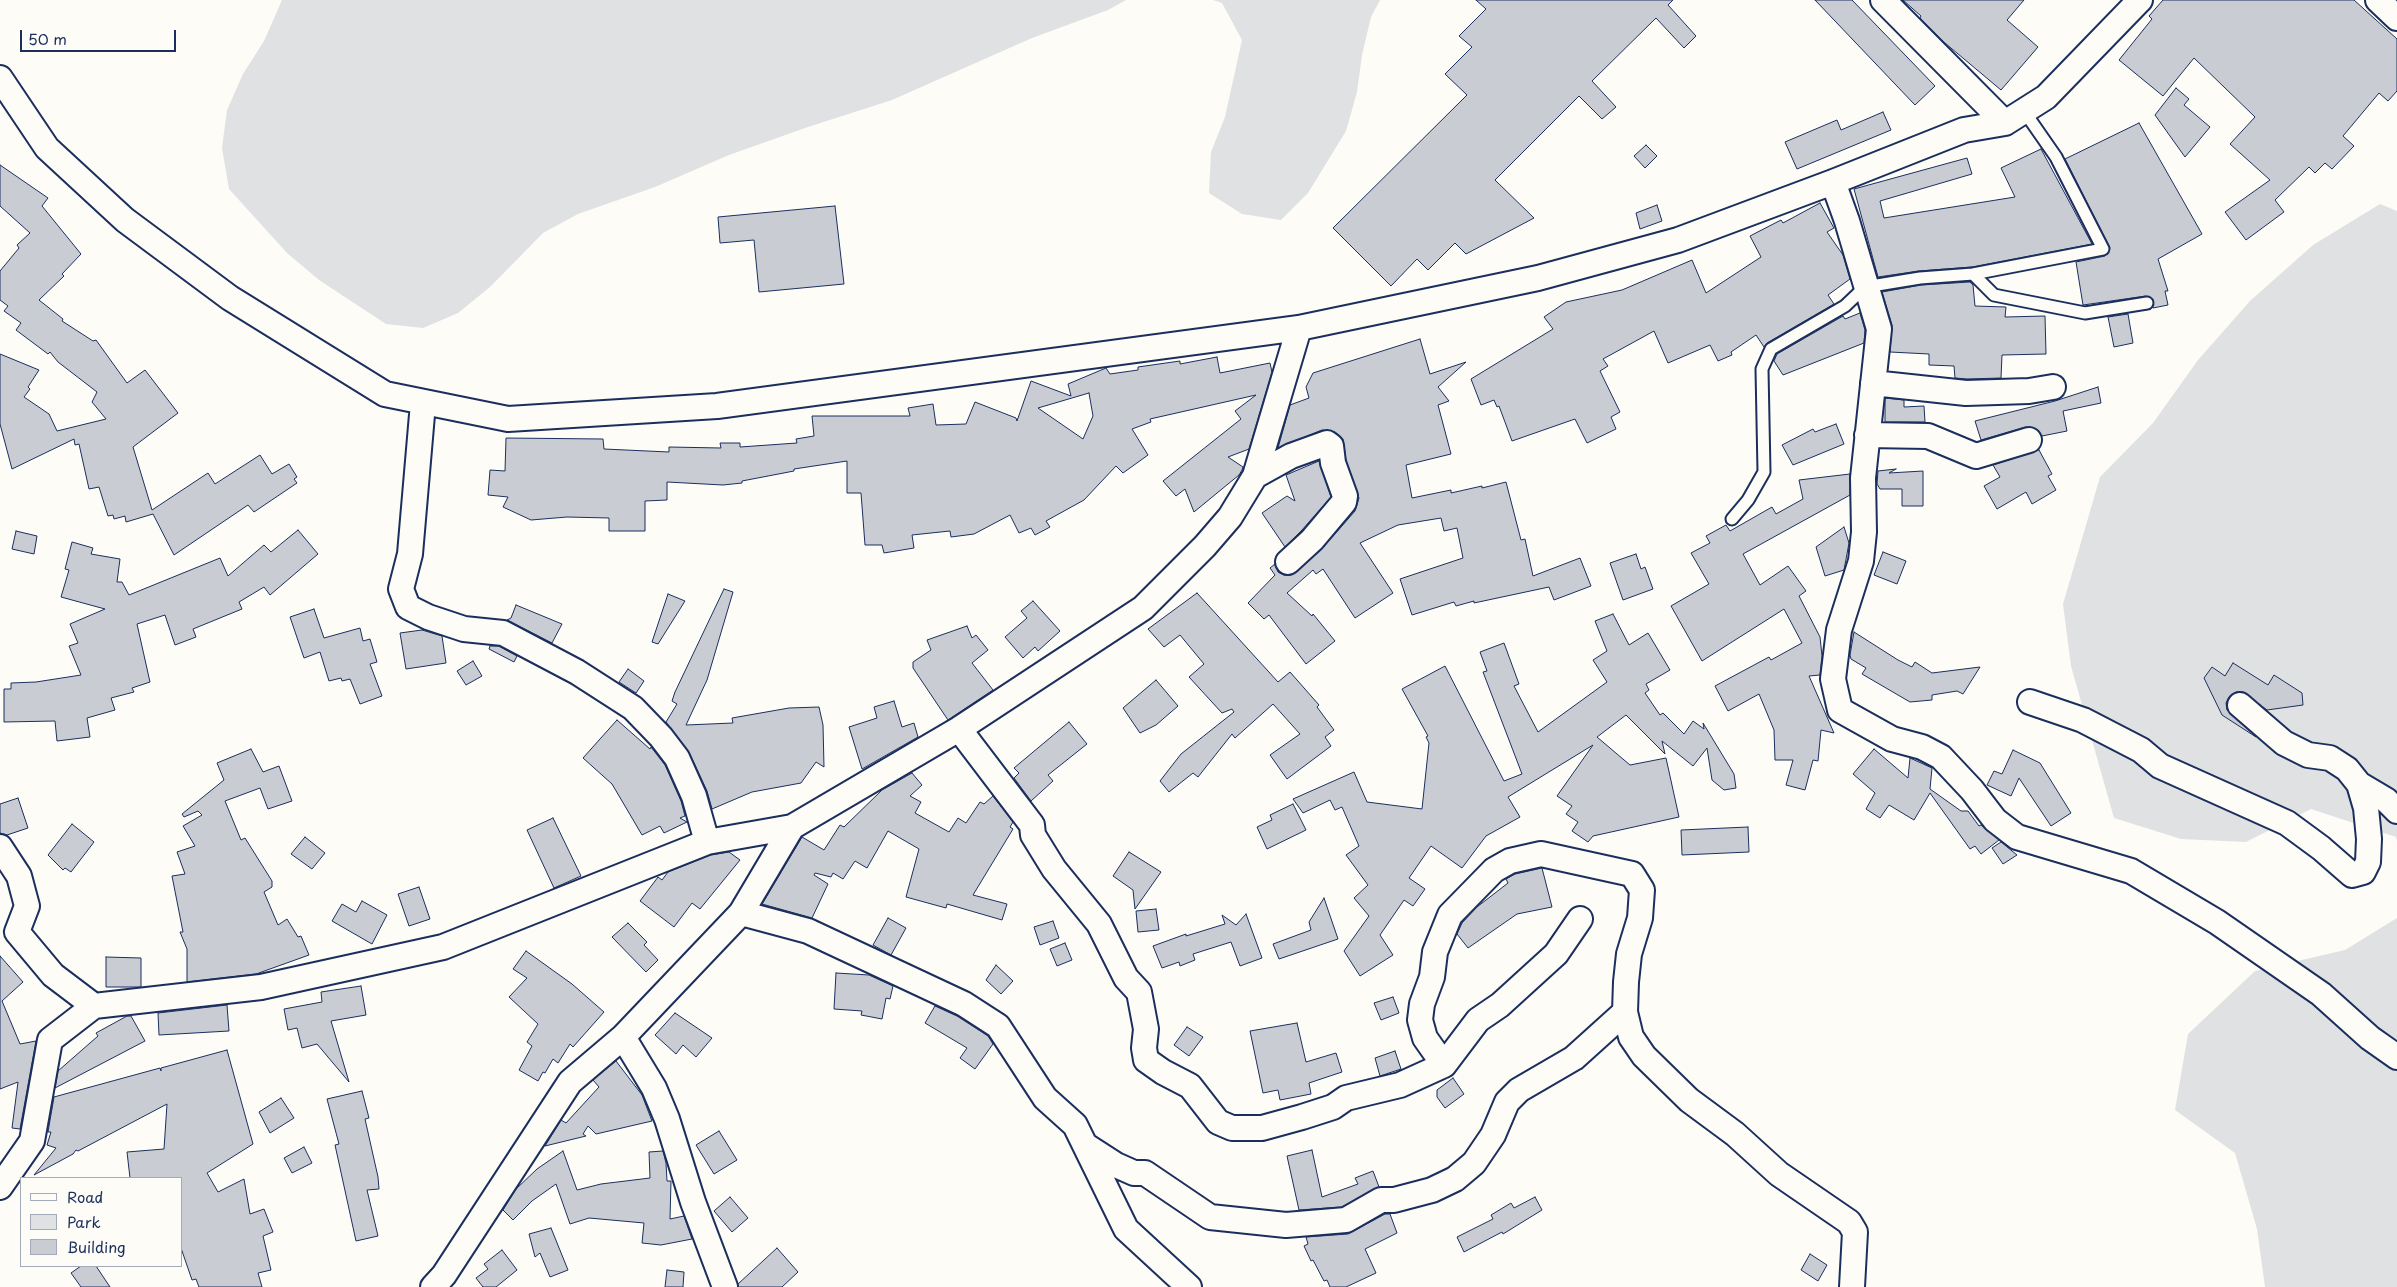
<!DOCTYPE html>
<html>
<head>
<meta charset="utf-8">
<style>
	body { margin:0 }
	#map { position:relative; width:2397px; height:1287px; overflow:hidden; background:#fdfcf7; font-family:"Playpen Sans",sans-serif }
	canvas { display:block }
	.legend { position:absolute; left:20px; top:1177px; width:162px; height:90px; box-sizing:border-box; background:#fdfcf7; border:1px solid #a3aaba; margin:0; padding:6px 9px; list-style:none; font-size:15px; color:#1b2f5e }
	.legend li { display:flex; align-items:center; gap:10px; height:25px }
	.legend b { width:25px; border:1px solid #a3aaba }
	.scale { position:absolute; left:20px; top:30px; width:156px; height:22px; box-sizing:border-box; border:2px solid #1b2f5e; border-top:0; padding-left:6px; font-size:15px; line-height:18px; white-space:nowrap; color:#1b2f5e; -webkit-text-stroke:4px #fdfcf7; paint-order:stroke }
</style>
</head>
<body>
<div id="map">
<canvas width="2397" height="1287"></canvas>
<ul class="legend">
<li><b style="height:6px;background:#fdfcf7"></b>Road</li>
<li><b style="height:14px;background:#e0e1e3"></b>Park</li>
<li><b style="height:14px;background:#c9ccd3"></b>Building</li>
</ul>
<div class="scale">50 m</div>
</div>
<script>
const c = document.querySelector('canvas').getContext('2d');
c.lineJoin = 'round';
function paint(path, color) { c.fillStyle = color; c.fill(path, 'evenodd'); }
const shape = rows => new Path2D(rows.map(r => 'M' + r).join(''));
function trace(path, color, width, dash) { c.strokeStyle = color; c.lineWidth = width; c.lineCap = dash ? 'butt' : 'round'; c.setLineDash(dash || []); c.stroke(path); }
const green = shape([
	[282,0,1126,0,1108,10,1032,38,892,100,808,127,729,155,655,187,578,214,543,233,490,287,458,313,423,328,386,324,319,280,287,253,229,189,222,148,227,110,243,74,264,41],
	[1213,0,1380,0,1371,17,1362,55,1357,92,1346,131,1308,193,1281,220,1242,214,1209,193,1211,152,1225,117,1242,40,1222,3],
	[2380,204,2397,211,2397,841,2396,837,2311,809,2246,842,2181,839,2114,818,2071,666,2063,604,2100,477,2153,423,2198,360,2250,301,2313,245],
	[2397,918,2397,1287,2265,1287,2257,1229,2235,1153,2175,1110,2188,1034,2255,971,2345,950]
]);
const building = shape([
	[1476,0,1673,0,1668,5,1696,36,1684,48,1656,18,1592,81,1616,107,1602,119,1579,96,1495,180,1534,218,1466,254,1455,243,1428,270,1417,259,1391,286,1333,228,1467,95,1445,74,1472,47,1459,36,1486,9,1476,0],
	[1815,0,1852,0,1935,86,1915,105,1815,0],
	[1903,0,2024,0,2007,20,2038,47,2001,90,1945,43,1920,18,1921,16,1903,0],
	[2163,0,2354,0,2397,39,2397,91,2388,101,2379,93,2343,136,2354,146,2332,169,2325,163,2315,173,2309,167,2275,200,2284,212,2246,240,2225,212,2270,180,2230,144,2255,117,2194,58,2163,96,2119,60,2152,19,2149,16,2163,0],
	[2176,88,2189,99,2184,105,2210,127,2185,157,2155,115,2176,88],
	[1883,112,1891,130,1797,169,1785,142,1837,120,1841,130,1883,112],
	[2139,123,2202,234,2158,259,2168,291,2165,291,2168,305,2153,308,2153,299,2146,296,2083,305,2076,262,2105,256,2110,248,2065,159,2139,123],
	[1646,145,1657,156,1645,168,1634,156,1646,145],
	[2041,149,2092,244,1972,267,1919,271,1878,277,1854,189,1967,158,1972,174,1880,201,1884,218,2015,197,2001,168,2041,149],
	[0,165,48,198,42,206,81,254,62,274,64,276,39,300,63,319,62,321,93,341,96,340,127,383,145,370,178,413,133,447,152,510,208,473,215,484,260,455,272,474,289,464,297,477,294,479,297,483,254,512,248,505,174,555,153,514,126,522,125,516,114,519,113,515,108,516,99,487,89,489,79,444,75,445,74,439,12,469,0,424,0,354,39,370,28,387,30,389,24,397,49,414,57,431,106,419,92,402,97,392,58,362,50,352,48,354,16,330,21,323,4,311,8,306,0,300,0,271,19,248,17,245,30,233,0,206,0,165],
	[1820,203,1834,228,1827,232,1843,255,1850,279,1828,295,1834,304,1767,343,1764,347,1756,335,1731,352,1732,355,1718,361,1710,345,1668,363,1654,331,1603,359,1608,366,1600,371,1620,412,1611,417,1616,429,1587,443,1575,419,1512,441,1499,406,1497,407,1494,400,1481,405,1471,379,1553,329,1544,317,1566,302,1622,290,1692,260,1706,293,1761,257,1750,236,1781,220,1783,223,1820,203],
	[1657,205,1662,221,1640,229,1636,213,1657,205],
	[835,206,844,284,759,292,754,240,720,243,718,217,835,206],
	[1970,282,1973,285,1975,306,2006,307,2005,317,2045,316,2046,354,2002,355,2001,378,1967,379,1955,378,1954,366,1929,365,1929,354,1890,352,1892,325,1882,292,1921,285,1970,282],
	[1860,313,1865,330,1864,343,1783,375,1774,361,1777,354,1843,316,1845,319,1860,313],
	[2128,314,2133,343,2114,347,2108,317,2128,314],
	[1420,339,1430,374,1466,362,1438,387,1449,401,1438,405,1451,454,1406,465,1412,498,1451,490,1451,493,1482,486,1482,488,1506,482,1521,540,1525,539,1533,576,1580,558,1591,586,1554,600,1549,587,1474,603,1474,601,1456,606,1454,602,1412,615,1400,579,1463,558,1457,528,1444,531,1441,518,1398,525,1360,543,1393,593,1355,618,1323,569,1316,574,1313,570,1287,593,1312,616,1313,614,1335,641,1306,664,1269,615,1264,619,1248,603,1275,575,1270,568,1275,564,1278,572,1284,575,1291,575,1321,550,1355,511,1359,498,1346,460,1343,439,1335,432,1322,430,1278,448,1290,405,1309,398,1306,387,1313,373,1420,339],
	[1217,357,1220,373,1270,363,1272,372,1249,449,1228,457,1243,467,1242,470,1239,475,1194,512,1185,489,1176,496,1163,481,1241,419,1235,411,1256,395,1150,419,1151,422,1132,429,1148,455,1123,473,1116,466,1084,500,1046,521,1050,527,1035,535,1031,528,1019,533,1010,515,974,534,951,537,950,531,912,535,914,548,884,553,882,545,865,545,861,493,847,493,847,461,794,469,794,471,742,481,742,483,723,485,667,482,667,500,645,501,645,531,609,531,609,518,567,517,531,520,503,507,508,497,488,495,490,470,505,471,506,438,603,439,604,449,669,452,669,447,721,448,720,443,740,443,740,447,797,443,796,439,814,436,812,416,910,416,908,408,933,404,936,425,966,424,975,402,1016,418,1017,421,1031,381,1071,396,1068,384,1106,368,1110,374,1138,370,1138,367,1180,361,1180,364,1217,357],
	[1089,393,1093,416,1083,439,1038,408,1089,393],
	[2098,387,2101,403,2063,411,2067,431,2042,436,2038,430,2026,427,1981,440,1975,421,2055,401,2098,387],
	[1885,398,1904,400,1904,407,1924,406,1925,422,1885,422,1885,398],
	[1836,424,1844,444,1793,465,1782,445,1813,429,1815,432,1836,424],
	[2039,450,2052,474,2048,476,2056,490,2032,504,2026,492,1997,509,1984,486,2000,477,1993,465,2039,450],
	[1319,461,1331,497,1302,530,1285,547,1262,513,1287,496,1295,501,1286,475,1319,461],
	[1896,469,1889,473,1923,471,1923,506,1902,506,1902,489,1880,489,1877,484,1878,471,1896,469],
	[1850,474,1850,495,1743,554,1760,585,1788,566,1806,591,1799,596,1820,637,1822,656,1820,675,1809,676,1834,733,1821,730,1818,761,1813,760,1805,790,1786,785,1793,760,1775,760,1774,730,1759,694,1728,711,1715,686,1769,657,1771,660,1802,643,1784,609,1702,661,1671,606,1709,584,1691,553,1710,543,1706,536,1726,525,1730,531,1772,507,1776,514,1803,499,1799,480,1850,474],
	[1844,527,1849,543,1844,570,1825,576,1816,547,1844,527],
	[298,530,318,554,270,595,264,587,239,602,242,609,193,629,196,637,175,645,165,615,137,624,150,682,132,688,134,692,111,698,115,710,87,718,90,737,57,741,55,721,4,722,4,689,11,689,11,683,36,682,81,675,69,646,78,643,70,624,105,609,61,597,69,570,65,569,72,542,93,548,91,554,120,559,117,582,122,582,129,595,220,558,228,576,264,545,271,552,298,530],
	[16,531,37,536,34,554,12,549,16,531],
	[1883,552,1906,561,1897,584,1874,575,1883,552],
	[1636,554,1641,569,1645,567,1653,589,1623,600,1610,563,1636,554],
	[724,589,733,592,707,680,686,725,733,723,732,718,789,708,819,707,823,725,824,767,816,762,801,783,752,792,712,809,707,791,689,752,666,722,677,704,672,701,675,692,724,589],
	[1197,593,1278,682,1290,672,1319,705,1317,707,1334,730,1325,737,1331,746,1287,779,1270,755,1300,734,1273,704,1235,738,1232,734,1198,777,1193,773,1169,792,1160,781,1181,754,1234,712,1232,709,1222,713,1189,677,1204,664,1180,635,1164,647,1148,629,1197,593],
	[668,594,685,601,658,644,652,642,668,594],
	[1033,601,1060,631,1038,651,1035,647,1023,658,1005,637,1027,618,1021,611,1033,601],
	[516,605,562,624,552,643,507,620,511,618,516,605],
	[314,609,324,638,360,628,363,641,370,639,377,662,370,664,382,696,360,704,350,679,342,681,341,678,329,681,320,652,304,658,290,617,314,609],
	[1613,614,1629,645,1648,633,1670,670,1646,684,1649,690,1645,693,1660,715,1663,713,1684,734,1693,721,1704,729,1703,723,1734,774,1736,788,1724,790,1712,780,1707,748,1693,766,1662,741,1665,754,1626,715,1597,737,1630,765,1666,758,1679,817,1593,836,1588,842,1572,831,1578,822,1566,814,1572,806,1557,796,1593,745,1508,797,1520,817,1486,836,1462,868,1431,846,1409,878,1425,889,1413,906,1404,900,1380,935,1393,955,1360,976,1344,951,1369,916,1354,898,1368,885,1346,855,1359,846,1342,807,1335,810,1330,800,1303,813,1293,799,1354,772,1367,802,1422,809,1429,743,1426,737,1428,736,1402,689,1445,666,1504,781,1522,774,1483,672,1487,671,1480,652,1504,643,1519,684,1514,686,1538,732,1607,682,1593,660,1607,651,1595,621,1613,614],
	[967,626,972,638,976,635,988,650,972,663,993,690,948,720,913,668,913,662,931,650,927,640,967,626],
	[422,630,442,636,446,663,406,669,400,633,422,630],
	[1854,632,1898,660,1912,667,1915,662,1932,673,1980,667,1963,694,1957,691,1932,695,1932,700,1910,702,1862,674,1866,668,1851,659,1850,655,1854,632],
	[490,646,499,646,517,656,514,662,489,649,490,646],
	[473,661,482,676,466,685,457,671,473,661],
	[2233,663,2268,685,2274,675,2302,693,2303,705,2267,710,2243,692,2236,692,2230,696,2226,703,2227,710,2256,737,2222,715,2204,678,2212,667,2225,676,2233,663],
	[628,669,644,681,636,693,619,682,628,669],
	[1156,680,1178,706,1156,725,1140,733,1123,708,1156,680],
	[894,701,902,727,914,723,918,737,862,769,849,727,877,718,874,707,894,701],
	[617,720,650,749,651,747,665,765,681,801,685,816,680,818,687,822,664,833,660,826,642,835,612,784,583,758,617,720],
	[1069,722,1087,744,1048,775,1053,781,1031,801,1014,778,1019,773,1014,768,1069,722],
	[251,749,263,772,279,766,292,801,268,809,260,788,225,801,241,840,245,838,272,881,272,887,264,892,278,925,287,919,298,937,301,936,309,955,256,974,187,982,187,949,180,932,183,932,172,876,185,874,177,852,195,846,183,826,202,815,198,811,184,817,182,814,224,780,217,763,251,749],
	[1874,749,1908,778,1910,758,1932,768,1930,789,1961,811,1968,811,1979,826,1981,825,1999,840,1981,854,1975,846,1970,849,1930,793,1914,820,1889,805,1880,818,1866,809,1875,793,1853,774,1874,749],
	[2013,750,2040,763,2071,813,2051,826,2019,778,2011,796,1987,785,1994,771,2002,774,2013,750],
	[912,773,922,785,910,796,921,802,915,813,949,832,958,818,966,823,980,802,984,804,993,796,1013,822,1010,827,1013,829,973,895,1007,904,1002,920,947,904,946,908,906,897,919,849,888,831,867,868,855,861,843,879,833,873,831,877,815,873,814,875,828,884,812,918,762,904,802,837,824,850,840,825,844,827,882,790,912,773],
	[18,798,28,828,7,835,0,833,0,804,18,798],
	[1293,804,1306,830,1267,849,1257,827,1272,820,1270,815,1293,804],
	[553,818,581,876,554,888,527,830,553,818],
	[72,824,94,842,71,872,65,868,63,870,48,855,72,824],
	[1748,827,1749,852,1682,855,1681,830,1748,827],
	[305,837,325,853,312,869,291,854,305,837],
	[2001,842,2017,855,2003,864,1992,848,2001,842],
	[729,852,740,860,700,909,692,903,674,927,640,901,658,877,662,880,668,872,711,855,729,852],
	[1129,852,1161,872,1135,909,1133,890,1113,876,1129,852],
	[1542,868,1552,907,1517,914,1468,948,1457,934,1462,923,1477,907,1508,883,1506,879,1515,874,1542,868],
	[419,887,430,919,409,926,398,894,419,887],
	[1324,898,1338,939,1279,959,1273,944,1311,930,1309,922,1324,898],
	[362,901,387,915,372,944,332,921,342,904,356,912,362,901],
	[1156,909,1159,930,1138,932,1136,911,1156,909],
	[1246,914,1262,958,1240,966,1231,942,1193,954,1195,960,1180,966,1179,962,1162,968,1153,946,1186,934,1186,936,1225,924,1222,915,1236,925,1246,914],
	[888,918,906,928,891,955,873,945,888,918],
	[1053,921,1059,938,1040,945,1034,927,1053,921],
	[628,923,647,942,644,945,658,960,646,972,612,937,628,923],
	[1065,943,1072,960,1057,966,1050,949,1065,943],
	[526,951,572,984,604,1012,573,1047,570,1044,558,1063,553,1059,545,1073,543,1072,538,1081,519,1070,532,1046,527,1042,538,1024,509,997,527,978,513,969,526,951],
	[0,956,23,982,2,1001,20,1044,36,1041,20,1129,12,1128,18,1082,0,1089,0,956],
	[106,957,141,958,141,987,106,987,106,957],
	[996,965,1013,981,1001,994,986,980,996,965],
	[836,973,869,975,893,986,890,999,886,998,882,1019,861,1015,862,1011,834,1009,836,973],
	[361,986,366,1015,331,1021,349,1082,317,1044,302,1048,297,1028,288,1030,284,1009,322,1002,321,992,361,986],
	[1393,997,1399,1013,1381,1020,1374,1003,1393,997],
	[227,1005,229,1031,159,1035,158,1013,227,1005],
	[935,1006,957,1016,988,1036,993,1044,975,1069,960,1058,967,1048,925,1023,935,1006],
	[675,1013,712,1038,696,1057,683,1045,676,1054,655,1035,675,1013],
	[127,1016,131,1016,145,1041,55,1088,58,1071,98,1036,96,1033,127,1016],
	[1297,1023,1306,1062,1336,1053,1342,1072,1309,1083,1311,1094,1280,1100,1278,1090,1263,1093,1250,1031,1297,1023],
	[1187,1027,1203,1037,1189,1056,1174,1045,1187,1027],
	[227,1050,253,1144,207,1173,218,1192,244,1179,250,1214,264,1209,273,1232,263,1236,271,1270,258,1273,262,1287,199,1287,196,1279,192,1280,181,1248,181,1178,130,1178,127,1152,164,1149,167,1104,78,1151,76,1150,73,1154,34,1175,56,1148,47,1145,51,1132,48,1132,54,1097,160,1068,161,1071,161,1068,227,1050],
	[1395,1051,1401,1069,1380,1076,1375,1058,1395,1051],
	[616,1061,642,1095,652,1121,596,1134,588,1126,583,1134,586,1136,545,1146,561,1120,566,1123,599,1087,593,1080,616,1061],
	[1453,1078,1464,1094,1445,1108,1437,1097,1437,1090,1453,1078],
	[362,1091,369,1118,365,1119,378,1177,379,1189,367,1190,378,1236,356,1241,335,1145,339,1144,327,1099,362,1091],
	[281,1098,294,1118,270,1133,259,1112,281,1098],
	[719,1131,737,1160,714,1174,696,1145,719,1131],
	[304,1147,312,1163,292,1173,284,1158,304,1147],
	[1312,1150,1322,1197,1358,1184,1355,1178,1373,1171,1379,1187,1342,1207,1299,1210,1287,1156,1312,1150],
	[563,1151,577,1190,601,1184,650,1178,649,1152,663,1151,666,1163,667,1181,671,1181,670,1219,684,1216,692,1239,661,1245,642,1243,644,1223,589,1218,570,1224,556,1184,532,1201,513,1220,503,1210,516,1189,537,1169,563,1151],
	[730,1197,748,1218,732,1232,714,1211,730,1197],
	[1535,1197,1542,1210,1503,1234,1502,1232,1464,1252,1457,1237,1493,1219,1491,1215,1511,1203,1514,1208,1535,1197],
	[1385,1214,1390,1214,1397,1233,1365,1249,1376,1273,1346,1287,1330,1287,1327,1280,1324,1281,1313,1260,1311,1261,1304,1246,1308,1244,1306,1237,1348,1234,1385,1214],
	[551,1228,568,1270,550,1277,540,1253,535,1257,529,1234,551,1228],
	[777,1248,798,1272,782,1287,738,1287,738,1284,777,1248],
	[502,1250,517,1270,496,1287,483,1287,476,1278,488,1269,484,1264,502,1250],
	[1810,1254,1827,1265,1818,1281,1801,1270,1810,1254],
	[81,1266,96,1266,110,1287,81,1287,71,1273,81,1266],
	[667,1270,684,1272,683,1287,665,1287,667,1270]
]);
const lane = shape([
	[1973,274,2103,249,2056,157,2024,111],
	[1732,519,1748,500,1764,472,1762,369,1771,349,1845,306,1865,287,1920,278,1973,274,1994,295,2085,313,2147,303]
]);
const street = shape([
	[1883,0,2005,123],
	[2378,0,2397,18],
	[0,78,47,148,125,220,230,298,385,394,508,419,717,406,1299,328,1538,278,1678,240,1833,182,1964,130,2005,123,2046,97,2140,0],
	[1833,182,1847,221,1879,329,1863,478,1864,532,1861,561,1839,630,1833,679,1840,710,1892,739,1922,747,1941,757,1972,790,1995,820,2017,837,2131,871,2217,922,2321,994,2370,1038,2397,1057],
	[1873,383,1966,393,2029,391,2053,387],
	[423,403,410,554,401,589,408,607,428,617,464,629,503,633,577,672,633,708,661,737,677,758,694,796,707,842],
	[1867,435,1928,436,1976,456,2029,440],
	[1255,476,1291,456,1327,443,1331,446,1333,463,1345,496,1344,502,1312,540,1288,562],
	[2030,702,2083,720,2141,750,2160,766,2287,823,2321,848,2352,875,2363,872,2368,862,2369,839,2366,808,2359,784],
	[2240,705,2284,743,2308,755,2330,758,2347,769,2359,784,2386,800,2397,811],
	[959,729,1032,825,1033,835,1054,869,1099,924,1126,978,1139,992,1146,1029,1144,1048,1146,1060,1163,1072,1190,1086,1218,1122,1232,1128,1262,1128,1302,1117,1333,1107,1346,1098,1400,1085,1444,1065,1478,1020,1500,1005,1556,954,1580,919],
	[0,847,19,876,27,906,17,932,53,975,94,1006],
	[741,913,808,931,964,1004,998,1026,1045,1098,1075,1125,1126,1229,1189,1287],
	[623,1037,654,1088,667,1119,693,1202,725,1287],
	[1444,1065,1425,1038,1420,1020,1422,1004,1432,977,1435,952,1450,915,1494,870,1510,861,1541,854,1632,874,1642,890,1640,918,1629,954,1626,982,1625,1012,1631,1037,1644,1056,1689,1100,1735,1134,1779,1174,1849,1222,1855,1232,1852,1287],
	[1085,1145,1116,1165,1134,1173,1145,1173,1210,1217,1286,1225,1346,1220,1381,1200,1394,1200,1432,1190,1455,1179,1474,1163,1493,1135,1507,1102,1519,1090,1574,1058,1625,1012],
	[0,1187,32,1141,50,1040,94,1006,261,987,443,947,707,842,792,827],
	[433,1287,444,1275,570,1082,623,1037,741,913,792,827,959,729,1143,608,1205,546,1230,517,1255,476,1299,328]
]);
paint(green, '#e0e1e3');
paint(building, '#c9ccd3');
trace(building, '#1b2f5e', 1);
trace(lane, '#1b2f5e', 15);
trace(street, '#1b2f5e', 28);
trace(lane, '#fdfcf7', 11);
trace(street, '#fdfcf7', 24);
</script>
</body>
</html>
